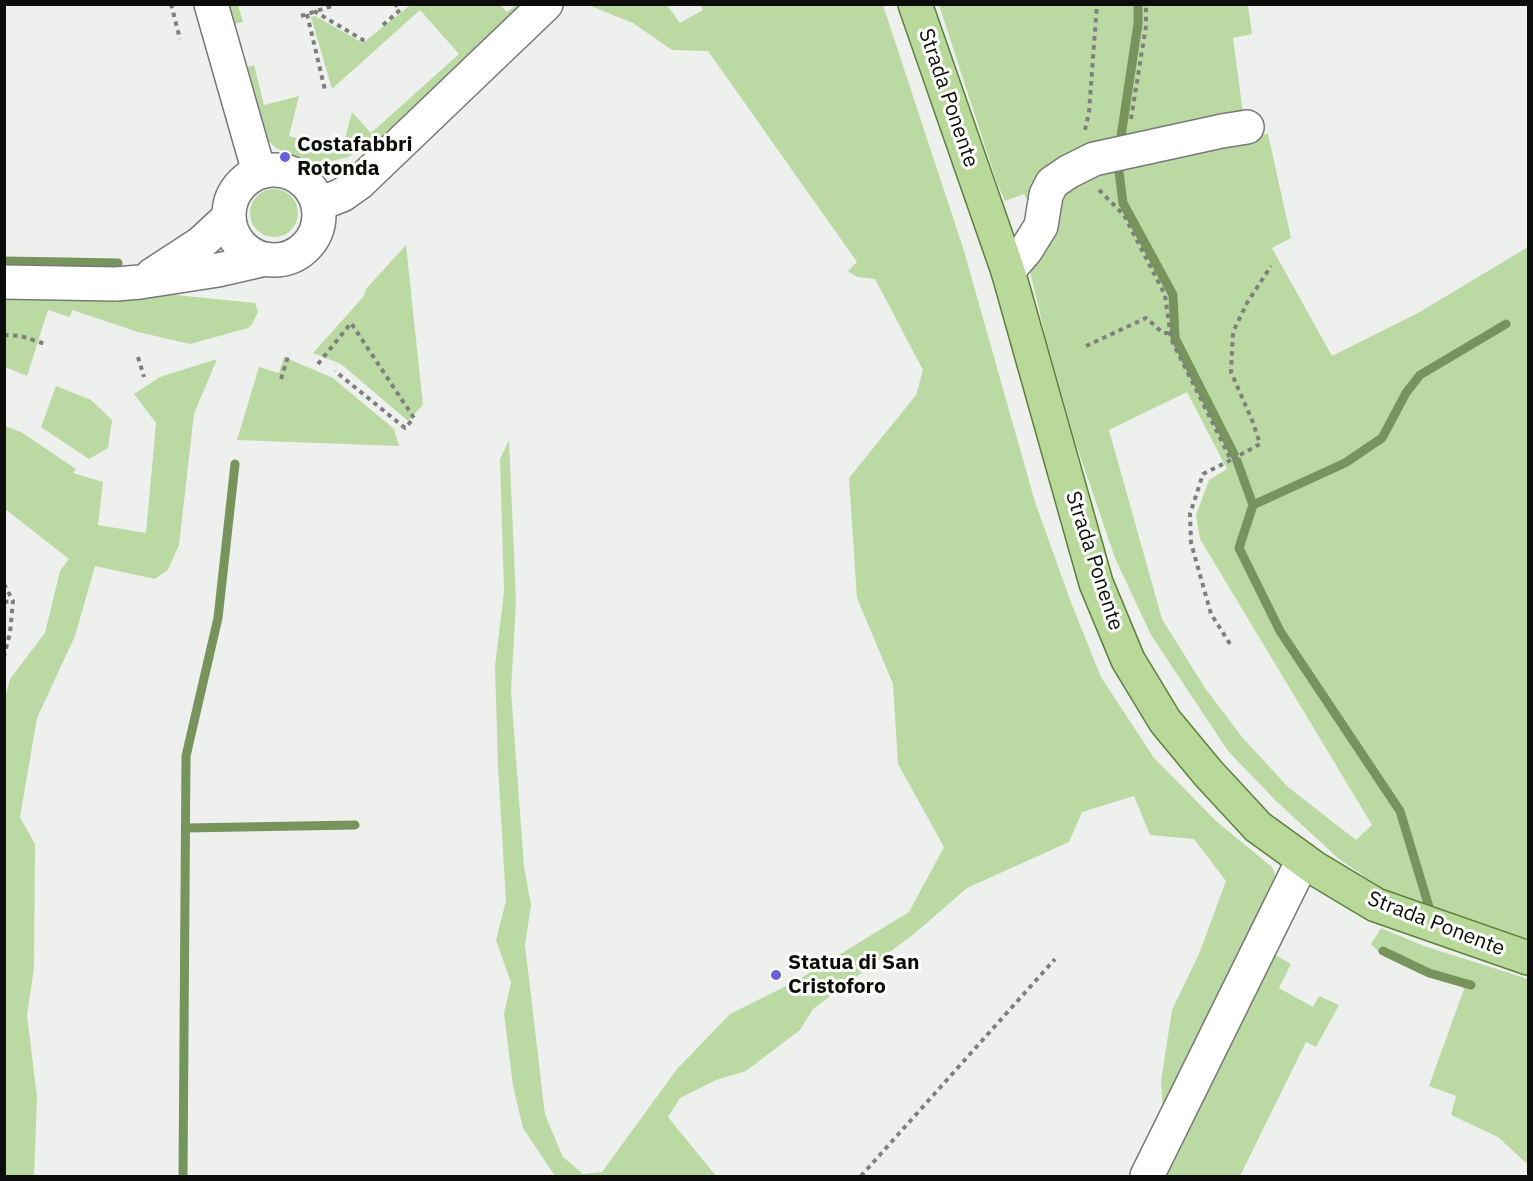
<!DOCTYPE html>
<html>
<head>
<meta charset="utf-8">
<style>
	body { margin:0 }
	#map { position:relative; width:1533px; height:1181px; overflow:hidden; background:#eef0ed; font-family:"IBM Plex Sans",sans-serif }
	canvas { display:block }
	.frame { position:absolute; inset:0; border:6px solid #0c0c0b; pointer-events:none }
</style>
</head>
<body>
<div id="map">
<canvas width="1533" height="1181"></canvas>
<div class="frame"></div>
</div>
<script>
const c = document.querySelector('canvas').getContext('2d');
c.lineJoin = 'round';
function paint(path, color) { c.fillStyle = color; c.fill(path, 'evenodd'); }
const shape = rows => new Path2D(rows.map(r => 'M' + r).join(''));
function trace(path, color, width, dash) { c.strokeStyle = color; c.lineWidth = width; c.lineCap = dash ? 'butt' : 'round'; c.setLineDash(dash || []); c.stroke(path); }
function drawText(font, color, halo, rows, align = 'center') {
  c.font = font + ' "IBM Plex Sans",sans-serif'; c.lineWidth = 6; c.setLineDash([]); c.textBaseline = 'middle'; c.strokeStyle = halo; c.fillStyle = color; for (const [text, x, y, turn = 0] of rows) {
    c.save(); c.translate(x, y); c.rotate((+turn || 0) * Math.PI / 180); c.textAlign = isNaN(turn) ? turn : align; if (halo) c.strokeText(text, 0, 0); c.fillText(text, 0, 0); c.restore();
  }
}
const green = shape([
	[224,5,238,5,243,22,230,25],
	[410,5,500,5,507,12,516,5,527,5,373,149,367,145,348,157,324,163,312,163,297,158,276,148,267,139,254,117,241,69,254,65,264,105,299,96,289,136,342,150,352,112,371,133,459,54,420,10,332,89,311,17,315,16,363,43],
	[588,5,667,5,680,23,703,10,700,5,883,5,964,251,1035,502,1072,605,1101,677,1154,758,1216,821,1272,867,1275,874,1275,883,1163,1108,1161,1081,1172,1010,1199,954,1226,881,1194,839,1150,835,1134,796,1082,812,1069,842,967,888,914,934,813,1009,800,1030,746,1071,716,1080,680,1098,668,1117,716,1176,555,1176,523,1128,513,1086,504,1013,511,983,496,940,506,901,498,767,495,666,504,592,500,459,509,440,516,601,511,691,524,867,531,905,525,945,545,1115,563,1157,583,1174,602,1172,677,1069,730,1014,796,981,909,912,944,847,898,764,893,684,857,598,849,478,916,395,923,370,875,279,857,277,848,271,857,262,708,51,672,50,633,23],
	[939,5,1248,5,1252,34,1233,38,1246,136,1268,134,1291,238,1272,248,1332,356,1418,313,1528,247,1528,944,1440,914,1386,891,1339,859,1276,801,1228,751,1151,635,1115,558,1075,441,1046,339,1029,267,1037,221,1024,194,1005,201,997,183],
	[1187,392,1227,469,1209,480,1196,515,1200,539,1372,825,1356,840,1288,787,1242,737,1205,688,1162,619,1109,430],
	'250 213a24 24 0 1 1 48 0a24 24 0 1 1-48 0Z',
	[406,245,423,405,408,421,341,364,313,353,364,296,366,289],
	[5,257,98,258,94,270,5,269],
	[166,294,255,303,258,312,252,324,248,328,190,344,138,332,72,310,70,317,48,310,27,376,5,367,4,298],
	[284,357,333,378,394,429,399,446,237,440,259,367,279,373],
	[217,359,194,414,179,545,168,570,155,579,95,566,75,636,37,718,20,817,35,844,34,968,27,1015,37,1097,34,1176,5,1176,5,698,10,679,45,633,60,571,69,559,5,509,5,426,21,432,76,469,73,473,103,482,98,525,146,533,156,423,134,394,160,377],
	[56,386,91,400,112,420,108,448,89,459,41,427],
	[1381,928,1424,946,1528,979,1528,1161,1526,1163,1498,1137,1451,1115,1456,1096,1429,1086,1464,989,1456,983,1430,975,1381,954,1371,944],
	[1272,953,1291,964,1279,988,1313,1007,1319,996,1339,1005,1316,1047,1306,1042,1240,1176,1156,1176]
]);
const stream = shape([
	[1120,143,1138,24,1138,4],
	[1118,164,1123,203,1173,295,1175,338,1234,454],
	[4,261,118,263],
	[1237,461,1253,505],
	[186,828,355,825],
	[1429,907,1400,811,1280,631,1239,548,1253,505,1345,463,1382,438,1406,393,1420,375,1506,324],
	[1383,951,1429,973,1471,985],
	[183,1176,186,756,218,618,235,464]
]);
const path = shape([
	[171,4,180,39],
	[314,11,363,40,366,40],
	[307,14,325,90],
	[301,16,335,5],
	[383,25,400,10,395,4],
	[1131,119,1146,26,1146,4],
	[1085,130,1089,112,1097,4],
	[1099,190,1124,215,1165,295,1171,339,1231,460,1260,444,1252,420,1231,372,1233,332,1247,303,1271,266],
	[295,271,308,260,312,262],
	[4,335,21,336,45,344],
	[1086,346,1146,318,1163,333,1170,333],
	[138,357,144,377],
	[318,364,351,323,414,418,405,428,335,371],
	[281,379,289,353],
	[1231,460,1203,474,1190,514,1191,543,1211,614,1232,647],
	[4,584,13,601,10,633,4,656],
	[4,602,13,601],
	[861,1176,1055,959]
]);
const minor = shape([
	[211,4,259,172],
	'229 215a45 45 0 1 1 90 0a45 45 0 1 1-90 0Z',
	[319,204,342,195,359,183,546,4],
	[1008,271,1026,250,1041,226,1046,195,1052,183,1068,172,1094,159,1222,131,1247,127],
	[152,275,201,243,229,217],
	[4,282,116,284,140,282,218,270,266,259],
	[1147,1176,1303,860]
]);
const major = shape([
	[915,4,1008,271,1096,583,1128,660,1165,721,1208,773,1258,827,1316,869,1376,905,1528,958]
]);
const markers = [
	[285,157,6,"#6860d9"],
	[776,975,6,"#6860d9"]
];
const streetNames = [
	["Strada Ponente",948,98,71],
	["Strada Ponente",1094,561,72],
	["Strada Ponente",1436,924,21]
];
const poiNames = [
	["Costafabbri",297,145],
	["Rotonda",297,169],
	["Statua di San",788,963],
	["Cristoforo",788,987]
];
paint(green, '#bbdaa3');
trace(stream, '#76945c', 9);
trace(minor, '#787977', 36);
trace(major, '#5d803c', 36);
trace(path, '#7f807e', 4, [4.5, 4.5]);
trace(minor, '#fff', 33);
trace(major, '#b8d99a', 33);
for (const [x, y, r, color] of markers) { const dot = new Path2D(); dot.arc(x, y, r, 0, 2 * Math.PI); c.fillStyle = color; c.fill(dot); trace(dot, '#fcfefa', 2); }
drawText('21px', '#0c0c0b', '#fcfefa', streetNames);
drawText('bold 21px', '#0c0c0b', '#fcfefa', poiNames, 'left');
</script>
</body>
</html>
